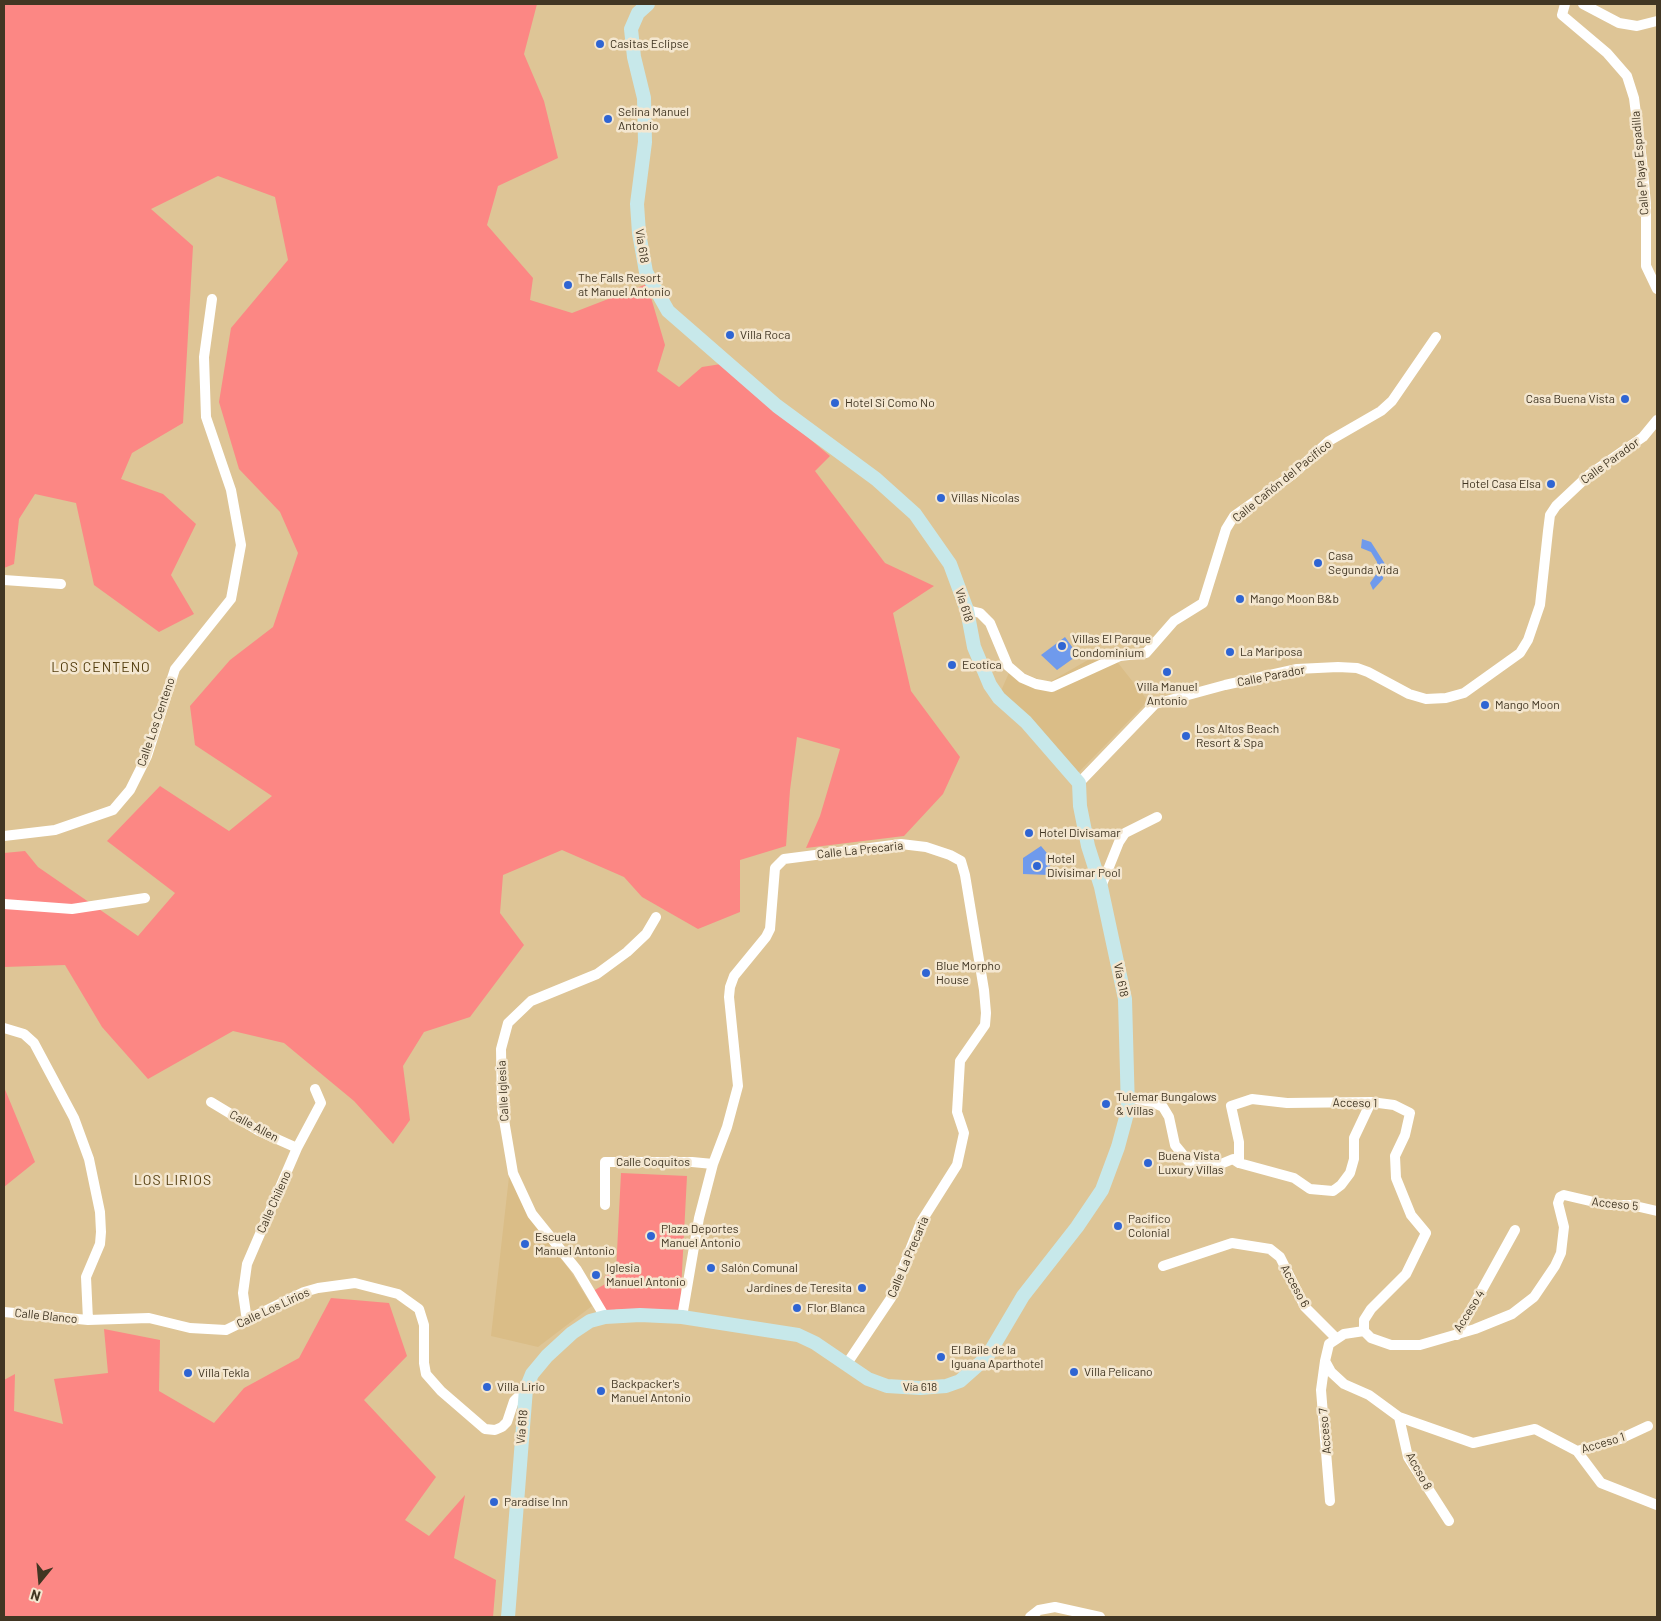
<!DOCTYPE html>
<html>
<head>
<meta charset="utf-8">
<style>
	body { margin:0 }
	#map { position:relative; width:1661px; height:1621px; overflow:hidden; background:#dec596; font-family:Barlow,sans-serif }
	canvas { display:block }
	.frame { position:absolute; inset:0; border:5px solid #413623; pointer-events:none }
	.north { position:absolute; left:15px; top:1556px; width:50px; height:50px; -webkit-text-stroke:4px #f4e7d0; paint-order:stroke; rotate:197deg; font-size:14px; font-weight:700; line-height:20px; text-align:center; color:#413623 }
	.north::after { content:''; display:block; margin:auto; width:18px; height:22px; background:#413623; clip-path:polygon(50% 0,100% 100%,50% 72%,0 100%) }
</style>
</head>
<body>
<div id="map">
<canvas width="1661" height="1621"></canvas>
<div class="frame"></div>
<div class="north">N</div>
</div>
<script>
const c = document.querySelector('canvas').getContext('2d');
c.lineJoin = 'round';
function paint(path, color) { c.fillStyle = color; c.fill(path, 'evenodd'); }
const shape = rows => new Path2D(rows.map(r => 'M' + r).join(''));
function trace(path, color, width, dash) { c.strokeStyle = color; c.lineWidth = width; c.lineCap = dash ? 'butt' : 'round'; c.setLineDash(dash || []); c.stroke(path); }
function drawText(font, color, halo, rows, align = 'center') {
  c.font = font + ' Barlow,sans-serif'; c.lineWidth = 5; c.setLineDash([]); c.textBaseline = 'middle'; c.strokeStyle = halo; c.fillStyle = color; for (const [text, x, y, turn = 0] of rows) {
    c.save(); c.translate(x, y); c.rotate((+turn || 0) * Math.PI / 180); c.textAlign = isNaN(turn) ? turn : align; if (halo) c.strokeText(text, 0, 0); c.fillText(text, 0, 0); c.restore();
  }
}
const built = shape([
	[1107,649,1148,701,1078,773,1001,691,1011,668,1048,683],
	[509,1177,529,1218,569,1269,592,1306,538,1347,491,1336]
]);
const green = shape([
	[4,4,537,4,524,54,544,101,558,158,498,186,487,225,533,278,530,300,572,313,647,284,665,345,657,371,679,387,702,367,721,364,830,456,815,471,885,563,934,586,893,613,911,691,960,757,943,794,904,836,806,848,820,816,840,749,797,737,790,790,786,846,740,860,740,912,698,929,642,897,624,877,562,850,503,875,500,913,524,945,470,1017,424,1032,403,1066,410,1120,393,1144,354,1101,284,1043,233,1031,148,1079,102,1027,65,965,4,967,4,853,25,851,38,867,138,936,175,893,107,841,160,786,229,831,272,796,195,745,190,706,230,660,273,627,298,553,280,512,239,469,219,402,231,328,288,260,275,197,218,176,151,209,193,246,183,423,132,453,121,479,163,494,196,524,171,575,194,614,159,632,94,585,76,503,35,494,19,519,14,564,4,568],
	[4,1087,35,1162,4,1187],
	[621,1173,687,1176,680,1310,618,1309,606,1312,593,1291,607,1283,604,1277,612,1272,615,1291],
	[331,1298,389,1303,407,1356,364,1400,436,1477,405,1520,429,1536,465,1495,454,1558,496,1580,493,1617,4,1617,4,1380,15,1374,14,1411,63,1424,54,1379,108,1373,104,1329,160,1340,159,1391,214,1423,244,1388,299,1358]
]);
const water = shape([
	[1362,539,1371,542,1385,564,1383,579,1373,590,1370,583,1377,573,1377,562,1371,552,1361,548],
	[1065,637,1078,655,1057,670,1041,655],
	[1041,846,1051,858,1049,875,1023,874,1023,858]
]);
const street = shape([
	[1565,4,1562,15,1607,53,1627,76,1634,98,1642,161,1646,204,1646,266,1657,289],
	[1583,4,1619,23,1637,26,1657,21],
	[4,580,61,584],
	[967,610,980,613,990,623,1008,666,1022,678,1036,684,1052,687,1120,656,1146,653,1174,621,1203,603,1226,529,1234,516,1292,475,1329,441,1381,411,1392,401,1436,337],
	[1079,783,1155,704,1225,685,1297,669,1338,667,1357,668,1368,672,1409,694,1426,699,1446,698,1464,693,1520,653,1528,640,1540,605,1548,531,1550,515,1556,506,1590,474,1643,437,1657,420],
	[4,836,55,830,113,810,130,790,147,756,175,669,231,599,241,545,231,490,206,417,204,357,212,299],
	[1101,887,1119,842,1125,833,1157,817],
	[4,904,72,909,145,898],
	[4,1028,24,1034,34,1043,74,1118,89,1159,100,1212,101,1232,100,1244,86,1277,88,1320],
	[1129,1098,1152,1102,1163,1107,1169,1117,1175,1145,1189,1162,1198,1166,1216,1166,1233,1159,1239,1163,1239,1142,1231,1106,1252,1099,1287,1103,1371,1102,1394,1105,1410,1113,1405,1135,1395,1156,1396,1178,1411,1215,1426,1233,1406,1274,1371,1309,1364,1320,1364,1331],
	[211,1102,259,1131,297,1148],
	[1239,1163,1294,1178,1310,1189,1333,1191,1341,1185,1350,1173,1354,1159,1354,1138,1371,1102],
	[605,1205,605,1162,692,1162,713,1164],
	[1163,1266,1232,1243,1270,1249,1280,1257,1305,1307,1336,1338],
	[4,1312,88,1320,149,1318,190,1328,226,1330,304,1292,318,1288,355,1283,398,1294,419,1309,424,1325,424,1363,426,1374,441,1391,485,1429,495,1430,502,1427,507,1422,514,1401,526,1389],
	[605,1317,577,1270,532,1214,513,1173,502,1108,501,1049,508,1023,531,1001,597,974,627,952,646,934,656,917],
	[682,1317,699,1218,713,1164,727,1127,738,1086,729,997,730,987,734,976,766,937,770,929,775,868,784,859,901,844,926,847,950,855,961,861,965,875,984,990,986,1013,985,1025,960,1061,957,1112,964,1133,957,1165,921,1222,891,1298,846,1365],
	[247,1321,243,1293,247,1264,297,1148,321,1103,315,1089],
	[1364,1331,1344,1334,1329,1344,1325,1361,1331,1372,1344,1384,1369,1395,1399,1417,1473,1443,1535,1429,1577,1451,1620,1439,1648,1426],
	[1364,1331,1371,1338,1391,1345,1420,1345,1475,1329,1512,1314,1534,1297,1555,1266,1561,1253,1564,1227,1558,1203,1560,1197,1564,1195,1607,1205,1631,1205,1657,1211],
	[1457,1335,1515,1230],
	[1325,1361,1321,1390,1330,1501],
	[1399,1417,1408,1457,1449,1521],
	[1577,1451,1601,1483,1657,1505],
	[1030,1617,1039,1610,1055,1607,1100,1617]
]);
const secondary = shape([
	[508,1617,526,1389,532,1374,547,1356,572,1333,590,1321,605,1317,640,1315,682,1317,798,1335,815,1343,868,1379,887,1386,920,1388,946,1386,960,1381,987,1357,1023,1296,1077,1227,1102,1190,1118,1147,1128,1110,1125,999,1101,887,1088,846,1080,806,1079,783,1026,722,999,698,990,685,974,647,967,610,950,564,915,514,876,479,777,406,668,311,646,272,639,233,637,204,645,142,644,98,634,57,631,29,638,13,648,4]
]);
const markers = [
	[600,44,5,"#2f65d3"],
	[608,119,5,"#2f65d3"],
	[568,285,5,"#2f65d3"],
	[730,335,5,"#2f65d3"],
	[1625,399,5,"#2f65d3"],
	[835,403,5,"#2f65d3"],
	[1551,484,5,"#2f65d3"],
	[941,498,5,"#2f65d3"],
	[1318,563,5,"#2f65d3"],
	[1240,599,5,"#2f65d3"],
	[1062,646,5,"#2f65d3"],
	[1230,652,5,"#2f65d3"],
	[952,665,5,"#2f65d3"],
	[1167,672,5,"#2f65d3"],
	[1485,705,5,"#2f65d3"],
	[1186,736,5,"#2f65d3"],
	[1029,833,5,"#2f65d3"],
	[1037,866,5,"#2f65d3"],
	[926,973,5,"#2f65d3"],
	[1106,1104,5,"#2f65d3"],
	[1148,1163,5,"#2f65d3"],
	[1118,1226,5,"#2f65d3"],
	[651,1236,5,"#2f65d3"],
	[525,1244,5,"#2f65d3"],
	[711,1268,5,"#2f65d3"],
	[596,1275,5,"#2f65d3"],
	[862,1288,5,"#2f65d3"],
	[797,1308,5,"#2f65d3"],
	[941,1357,5,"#2f65d3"],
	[1074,1372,5,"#2f65d3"],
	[188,1373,5,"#2f65d3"],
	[487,1387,5,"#2f65d3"],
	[601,1391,5,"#2f65d3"],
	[494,1502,5,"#2f65d3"]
];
const poiNames = [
	["Casitas Eclipse",610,44],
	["Selina Manuel",618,112],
	["Antonio",618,126],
	["The Falls Resort",578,278],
	["at Manuel Antonio",578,292],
	["Villa Roca",740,335],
	["Casa Buena Vista",1615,399,"right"],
	["Hotel Si Como No",845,403],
	["Hotel Casa Elsa",1541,484,"right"],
	["Villas Nicolas",951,498],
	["Casa",1328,556],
	["Segunda Vida",1328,570],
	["Mango Moon B&b",1250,599],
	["Villas El Parque",1072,639],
	["Condominium",1072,653],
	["La Mariposa",1240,652],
	["Ecotica",962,665],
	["Villa Manuel",1167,687,"center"],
	["Antonio",1167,701,"center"],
	["Mango Moon",1495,705],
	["Los Altos Beach",1196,729],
	["Resort & Spa",1196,743],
	["Hotel Divisamar",1039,833],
	["Hotel",1047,859],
	["Divisimar Pool",1047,873],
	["Blue Morpho",936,966],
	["House",936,980],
	["Tulemar Bungalows",1116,1097],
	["& Villas",1116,1111],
	["Buena Vista",1158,1156],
	["Luxury Villas",1158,1170],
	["Pacifico",1128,1219],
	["Colonial",1128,1233],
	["Plaza Deportes",661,1229],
	["Manuel Antonio",661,1243],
	["Escuela",535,1237],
	["Manuel Antonio",535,1251],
	["Iglesia",606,1268],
	["Manuel Antonio",606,1282],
	["Salón Comunal",721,1268],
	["Jardines de Teresita",852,1288,"right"],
	["Flor Blanca",807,1308],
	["El Baile de la",951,1350],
	["Iguana Aparthotel",951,1364],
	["Villa Pelicano",1084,1372],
	["Villa Tekla",198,1373],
	["Backpacker's",611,1384],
	["Manuel Antonio",611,1398],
	["Villa Lirio",497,1387],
	["Paradise Inn",504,1502]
];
const streetNames = [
	["Calle Playa Espadilla",1640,163,-95],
	["Vía 618",642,246,81],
	["Calle Parador",1610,461,-36],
	["Calle Cañón del Pacífico",1282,481,-39],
	["Vía 618",964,605,73],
	["Calle Parador",1271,676,-11],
	["Calle Los Centeno",156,722,-71],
	["Calle La Precaria",860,850,-6],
	["Vía 618",1121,980,79],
	["Calle Iglesia",503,1091,-93],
	["Acceso 1",1355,1103,1],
	["Calle Allen",254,1126,28],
	["Calle Coquitos",653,1162],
	["Calle Chileno",274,1202,-66],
	["Acceso 5",1615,1204,6],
	["Calle La Precaria",908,1257,-67],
	["Acceso 6",1295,1286,61],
	["Calle Los Lirios",273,1308,-25],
	["Acceso 4",1469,1311,-58],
	["Calle Blanco",46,1316,6],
	["Vía 618",920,1387],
	["Vía 618",522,1427,-85],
	["Acceso 7",1325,1431,-95],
	["Acceso 1",1603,1443,-17],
	["Accso 8",1419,1471,61]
];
const neighbourhoodNames = [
	["LOS CENTENO",101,667],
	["LOS LIRIOS",173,1180]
];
paint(built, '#dabd87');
paint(green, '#fc8784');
paint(water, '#6f9aec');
trace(street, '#fff', 10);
trace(secondary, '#c7e8ea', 14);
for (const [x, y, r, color] of markers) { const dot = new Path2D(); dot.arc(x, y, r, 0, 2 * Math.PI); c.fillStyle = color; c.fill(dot); trace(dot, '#f4e7d0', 2); }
drawText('12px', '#413623', '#f4e7d0', poiNames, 'left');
drawText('12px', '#413623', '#f4e7d0', streetNames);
c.letterSpacing = '1px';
drawText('14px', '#523c0d', '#f4e7d0', neighbourhoodNames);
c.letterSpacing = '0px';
</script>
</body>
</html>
